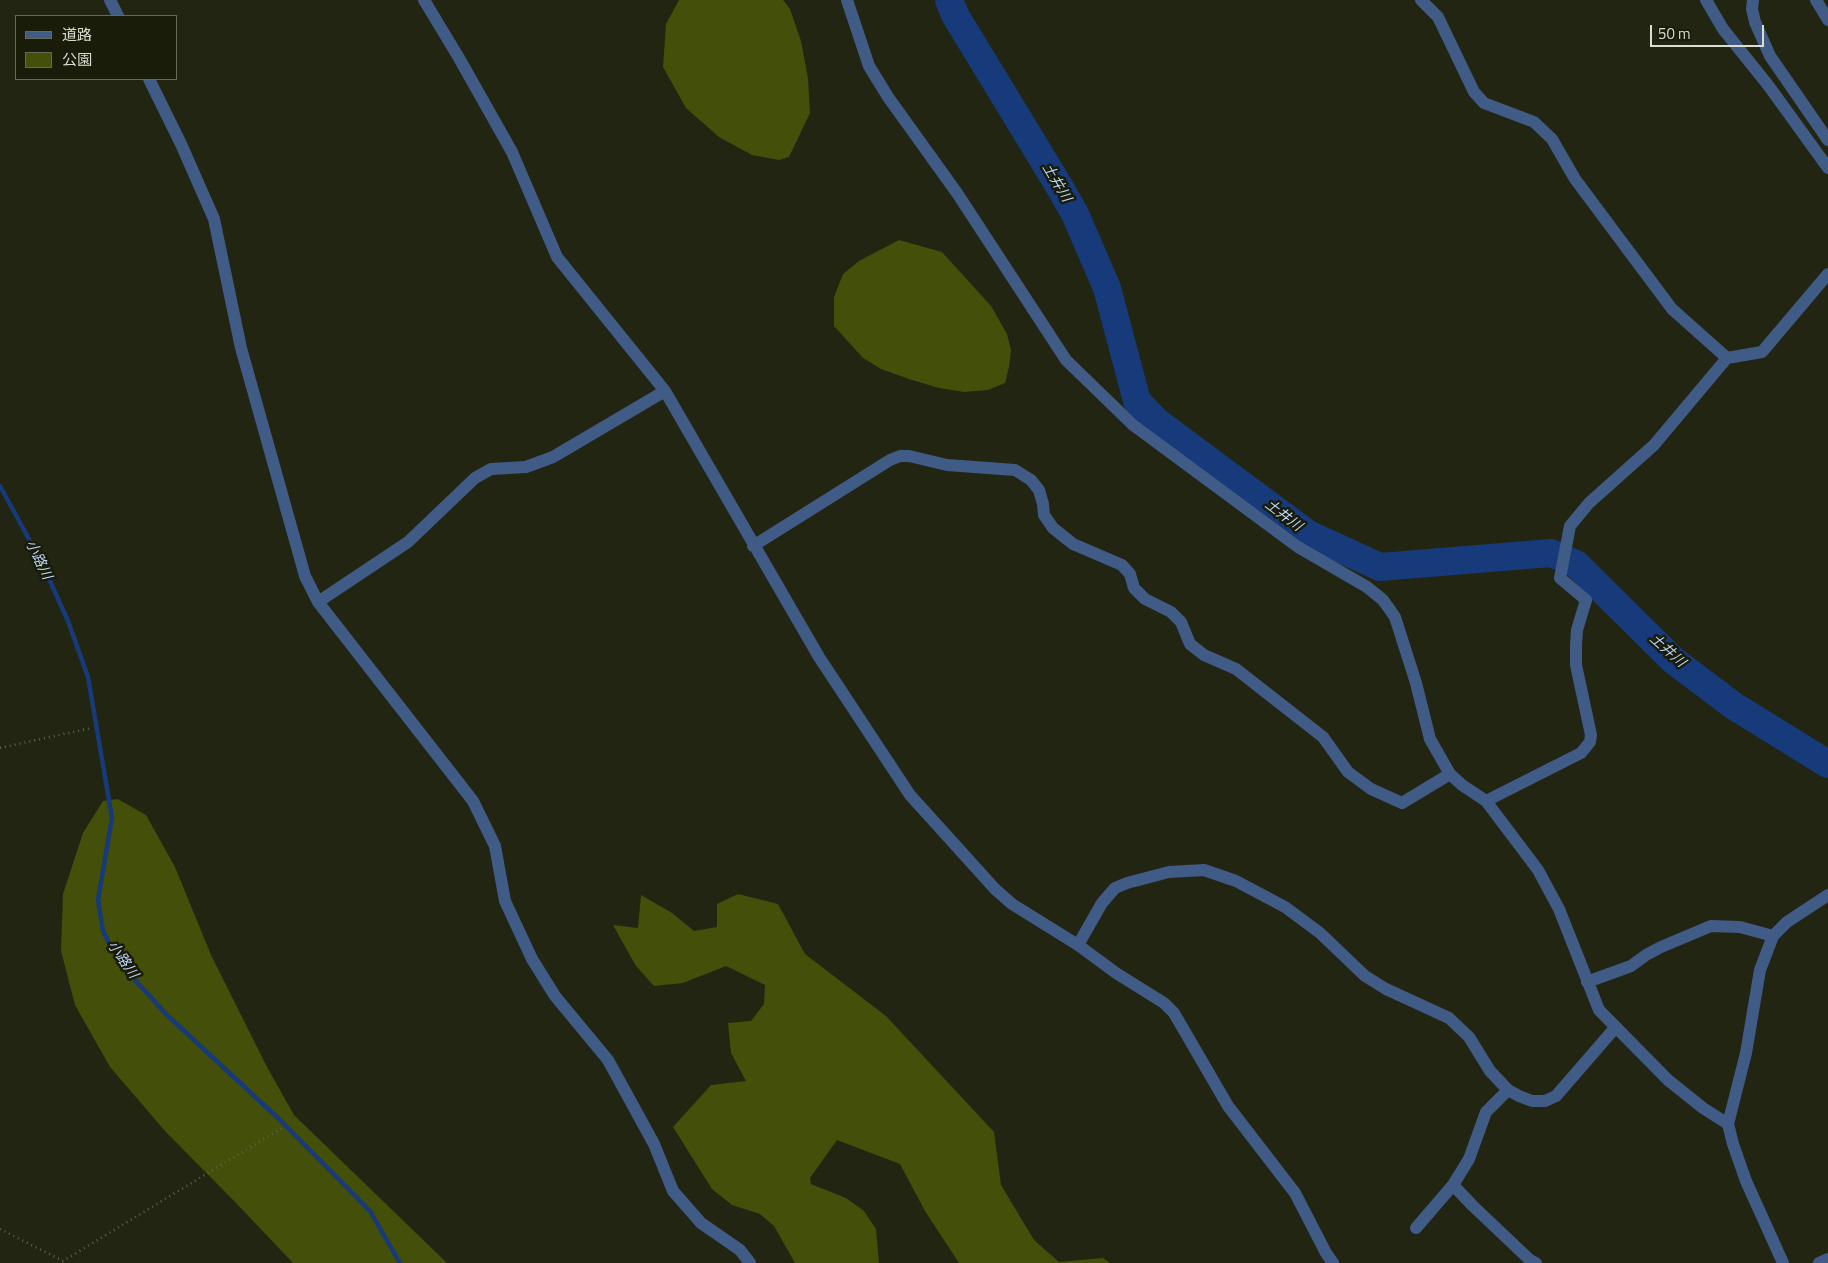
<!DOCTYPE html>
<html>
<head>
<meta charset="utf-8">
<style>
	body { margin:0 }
	#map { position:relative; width:1828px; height:1263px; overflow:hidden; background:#212512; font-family:"Titillium Web","Noto Sans JP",sans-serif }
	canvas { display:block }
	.legend { position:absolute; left:15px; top:15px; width:162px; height:65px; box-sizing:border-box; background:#181c09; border:1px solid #666959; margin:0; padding:6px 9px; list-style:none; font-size:15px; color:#daddd1 }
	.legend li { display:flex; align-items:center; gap:10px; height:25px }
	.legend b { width:25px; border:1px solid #666959 }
	.scale { position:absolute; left:1650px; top:25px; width:114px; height:22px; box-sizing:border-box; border:2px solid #daddd1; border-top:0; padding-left:6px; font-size:15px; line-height:18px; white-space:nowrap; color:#daddd1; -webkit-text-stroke:4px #181c09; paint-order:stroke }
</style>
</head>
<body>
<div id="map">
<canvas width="1828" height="1263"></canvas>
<ul class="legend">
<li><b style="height:6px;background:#415b87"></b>道路</li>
<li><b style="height:14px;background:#444f09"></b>公園</li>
</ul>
<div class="scale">50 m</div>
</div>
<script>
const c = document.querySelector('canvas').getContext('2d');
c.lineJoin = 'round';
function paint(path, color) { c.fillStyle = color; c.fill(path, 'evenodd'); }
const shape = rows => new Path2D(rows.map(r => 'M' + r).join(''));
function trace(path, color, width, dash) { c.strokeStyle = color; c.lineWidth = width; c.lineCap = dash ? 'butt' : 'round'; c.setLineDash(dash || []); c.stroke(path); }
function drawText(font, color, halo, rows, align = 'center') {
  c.font = font + ' "Titillium Web","Noto Sans JP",sans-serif'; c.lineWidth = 5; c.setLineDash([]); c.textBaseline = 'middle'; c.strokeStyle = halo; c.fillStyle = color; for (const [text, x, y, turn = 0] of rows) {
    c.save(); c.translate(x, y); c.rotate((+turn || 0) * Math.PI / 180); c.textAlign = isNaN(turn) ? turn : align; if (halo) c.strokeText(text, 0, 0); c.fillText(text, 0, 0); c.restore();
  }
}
const green = shape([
	[679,0,783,0,790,9,801,41,808,78,810,113,789,157,779,160,752,155,719,137,686,108,663,67,666,24],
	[899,240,942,252,991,306,1007,334,1011,350,1009,367,1005,383,988,390,964,392,939,388,912,380,881,369,863,358,834,326,834,297,843,274,859,261],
	[118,799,146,815,175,867,211,955,267,1067,294,1115,447,1263,293,1263,237,1204,165,1131,110,1067,75,1005,61,951,63,894,83,833,103,801],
	[738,894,778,904,805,954,886,1016,994,1132,1001,1185,1034,1240,1059,1262,1103,1258,1110,1263,959,1263,925,1211,900,1164,837,1140,810,1178,811,1184,846,1198,864,1211,876,1229,879,1263,795,1263,774,1226,760,1214,732,1205,712,1189,673,1127,711,1085,746,1081,731,1053,728,1023,751,1021,764,1004,765,985,726,966,683,983,654,986,636,966,613,925,638,928,641,895,672,913,694,931,717,927,717,904]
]);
const stream = shape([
	[0,486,41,561,68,621,88,677,112,818,98,900,103,931,111,947,125,969,167,1015,279,1119,370,1211,400,1263]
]);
const river = shape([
	[949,0,955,15,1056,181,1075,214,1107,288,1137,401,1156,421,1308,534,1380,567,1551,553,1576,564,1673,660,1734,706,1828,764]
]);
const path = shape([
	[0,748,91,728],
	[0,1229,63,1261,282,1128]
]);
const minor = shape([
	[110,0,118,16],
	[424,0,459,58,512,152,557,257,665,391,819,657,910,795,995,889,1012,904,1078,945,1116,973,1164,1003,1174,1013,1228,1106,1295,1193,1326,1253,1333,1263],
	[847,0,869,66,888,97,957,193,1066,360,1133,425,1298,547,1367,587,1383,600,1395,617,1416,683,1430,739,1450,774,1462,785,1486,801,1538,870,1559,909,1599,1010,1668,1080,1703,1108,1728,1124],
	[1421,0,1438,17,1474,92,1484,103,1534,122,1552,139,1575,179,1672,309,1727,358],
	[1706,0,1723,29,1768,85,1828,168],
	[1753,0,1752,9,1755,22,1770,56,1828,140],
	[1816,0,1828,20],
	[149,79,181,144,214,219,241,348,305,576,318,602,473,801,495,846,505,901,532,959,555,996,608,1060,654,1144,673,1191,701,1223,740,1250,750,1263],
	[753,546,890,460,900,456,909,456,947,465,1015,470,1031,480,1039,490,1043,504,1044,515,1053,528,1073,544,1122,565,1130,574,1134,588,1145,599,1171,612,1181,622,1190,644,1204,655,1236,669,1323,737,1348,772,1371,789,1402,803,1450,774],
	[318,602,408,542,475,478,491,469,526,467,553,457,665,391],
	[1486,801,1581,753,1590,742,1591,735,1576,665,1576,645,1577,630,1586,600,1560,578,1570,526,1589,503,1654,445,1727,358,1762,352,1828,274],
	[1078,945,1102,903,1115,888,1127,883,1169,872,1204,870,1236,881,1285,907,1320,933,1365,976,1386,989,1449,1018,1469,1037,1490,1071,1508,1090,1519,1096,1532,1101,1545,1101,1556,1096,1615,1028],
	[1587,982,1631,966,1646,955,1661,947,1711,926,1740,927,1773,936],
	[1453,1185,1473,1206,1530,1260,1536,1263],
	[1416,1228,1453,1185,1469,1159,1486,1112,1508,1090],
	[1783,1263,1746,1181,1733,1144,1728,1124,1746,1053,1760,970,1773,936,1787,922,1828,895],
	[1819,1263,1828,1259]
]);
const waterNames = [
	["土井川",1056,183,59],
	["土井川",1283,516,37],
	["小路川",38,560,64],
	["土井川",1667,651,42],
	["小路川",122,960,55]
];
paint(green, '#444f09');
trace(stream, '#163a7a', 4.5);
trace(river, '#163a7a', 28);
trace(path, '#5f6352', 2.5, [1, 4]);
trace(minor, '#415b87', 12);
drawText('italic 14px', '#bdd4fa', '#181c09', waterNames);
</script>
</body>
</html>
